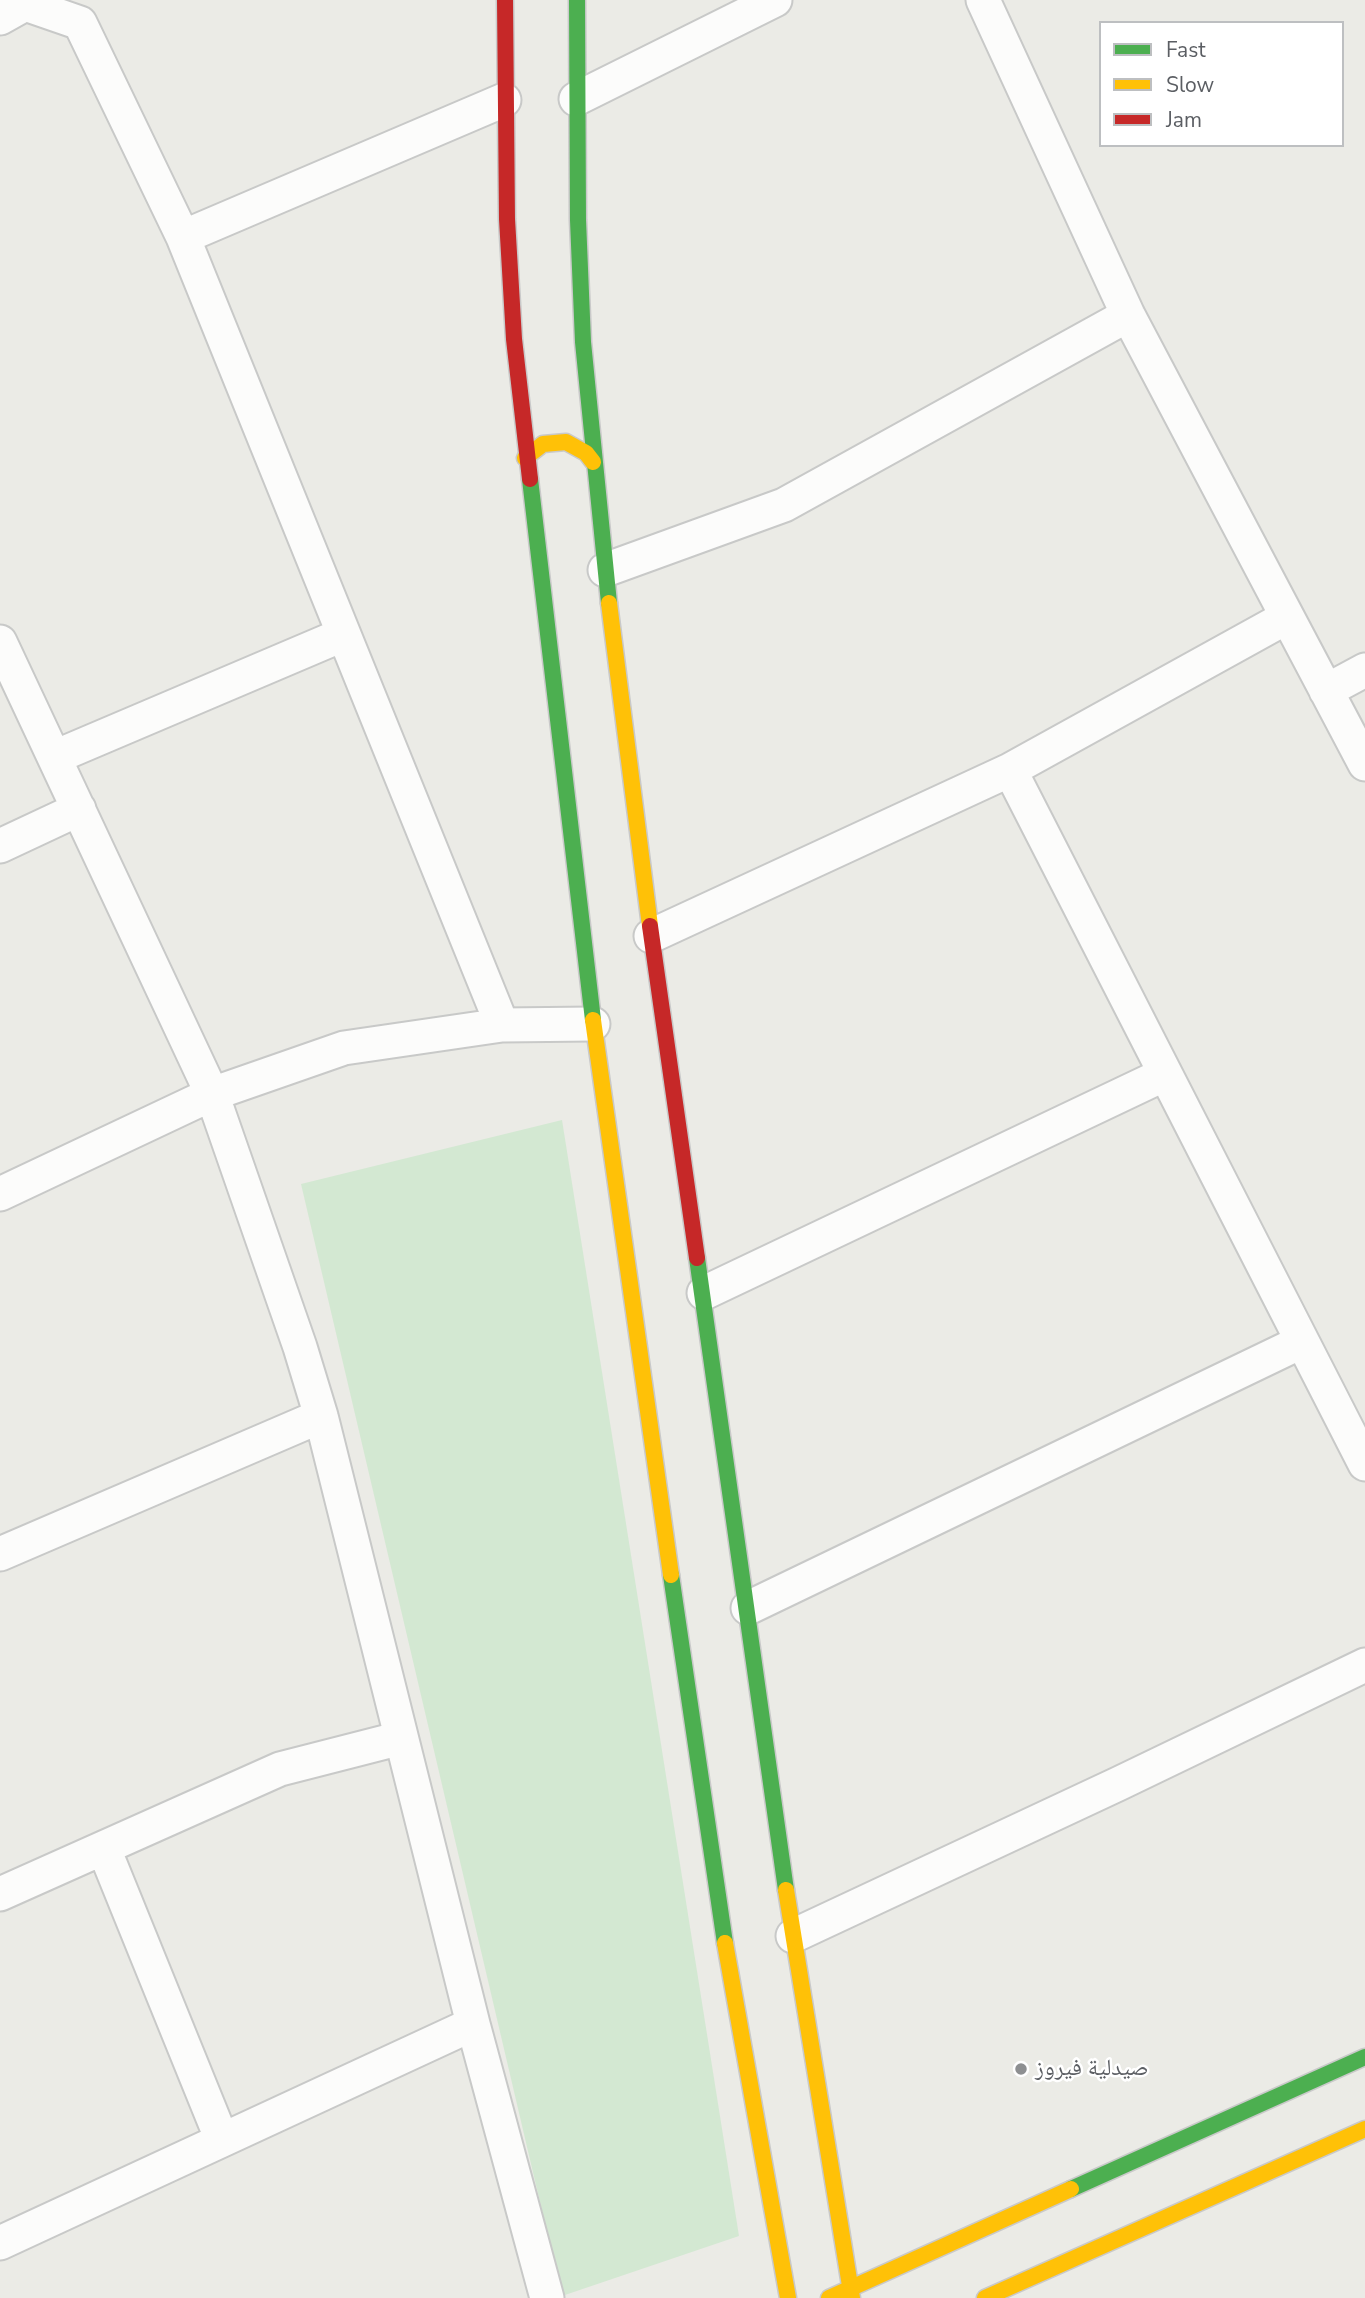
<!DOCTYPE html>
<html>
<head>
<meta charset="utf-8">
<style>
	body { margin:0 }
	#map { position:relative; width:1365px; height:2298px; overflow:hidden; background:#ebebe6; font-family:"Nunito Sans",sans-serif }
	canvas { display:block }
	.legend { position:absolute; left:1099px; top:21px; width:245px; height:126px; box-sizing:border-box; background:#fff; border:2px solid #bdbfc1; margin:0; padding:9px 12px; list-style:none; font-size:21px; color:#5b5e63 }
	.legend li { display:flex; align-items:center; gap:14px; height:35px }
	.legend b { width:35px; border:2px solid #bdbfc1 }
</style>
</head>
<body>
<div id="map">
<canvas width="1365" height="2298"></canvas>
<ul class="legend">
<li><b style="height:9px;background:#4caf50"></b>Fast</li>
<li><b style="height:9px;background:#ffc107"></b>Slow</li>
<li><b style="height:9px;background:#c62828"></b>Jam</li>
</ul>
</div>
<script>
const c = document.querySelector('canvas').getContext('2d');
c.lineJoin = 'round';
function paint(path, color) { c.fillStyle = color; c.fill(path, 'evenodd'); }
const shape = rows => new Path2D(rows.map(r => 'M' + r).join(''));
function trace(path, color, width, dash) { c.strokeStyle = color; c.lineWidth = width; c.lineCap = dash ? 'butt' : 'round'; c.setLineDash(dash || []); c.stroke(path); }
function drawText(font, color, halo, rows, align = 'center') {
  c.font = font + ' "Nunito Sans","Noto Naskh Arabic",sans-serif'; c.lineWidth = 5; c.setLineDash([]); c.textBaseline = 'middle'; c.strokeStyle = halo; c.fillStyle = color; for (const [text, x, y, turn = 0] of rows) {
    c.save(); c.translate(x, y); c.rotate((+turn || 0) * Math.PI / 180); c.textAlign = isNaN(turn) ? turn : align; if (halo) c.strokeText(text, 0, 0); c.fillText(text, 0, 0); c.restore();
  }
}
const green = shape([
	[562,1120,739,2236,562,2296,301,1184]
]);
const street = shape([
	[983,0,1128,315,1365,764],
	[0,18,25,4,80,23,183,237,502,1025],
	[576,99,775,0],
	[183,237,504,100],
	[605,570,784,505,1128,315],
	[0,642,212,1094,300,1347,321,1416,473,2024,547,2298],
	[1326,691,1365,670],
	[55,757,342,635],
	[1010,770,1365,1464],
	[0,846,79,809],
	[651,936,1010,770,1287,617],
	[0,1194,212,1094,344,1048,502,1025,593,1024],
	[704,1293,1165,1074],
	[0,1554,321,1416],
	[748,1608,1301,1342],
	[104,1849,222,2140],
	[0,1894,280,1769,401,1738],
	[793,1936,1118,1784,1365,1665],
	[0,2243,473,2024]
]);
const fast = shape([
	[577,0,578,220,583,342,609,603],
	[530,479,593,1020],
	[697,1258,786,1890],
	[671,1575,725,1943],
	[1071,2189,1365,2057]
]);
const slow = shape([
	[525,458,543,444,566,442,586,453,593,462],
	[609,603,650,926],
	[593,1020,671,1575],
	[786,1890,852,2298],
	[725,1943,788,2298],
	[829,2298,1071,2189],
	[985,2298,1365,2129]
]);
const jam = shape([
	[505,0,507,219,514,339,530,479],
	[650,926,697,1258]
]);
const markers = [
	[1021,2069,7,"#8d8f91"]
];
const poiNames = [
	["صيدلية فيروز",1035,2069]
];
paint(green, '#d3e8d2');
trace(street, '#c8c9c8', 37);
trace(fast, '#c9c9c9', 19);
trace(slow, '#c9c9c9', 19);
trace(jam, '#c9c9c9', 19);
trace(street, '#fcfcfb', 33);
trace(fast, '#4caf50', 16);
trace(slow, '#ffc107', 16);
trace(jam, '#c62828', 16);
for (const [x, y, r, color] of markers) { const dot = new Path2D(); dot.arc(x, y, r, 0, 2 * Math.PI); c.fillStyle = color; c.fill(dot); trace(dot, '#fff', 2.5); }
drawText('23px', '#5b5e63', '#fff', poiNames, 'left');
</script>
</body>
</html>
